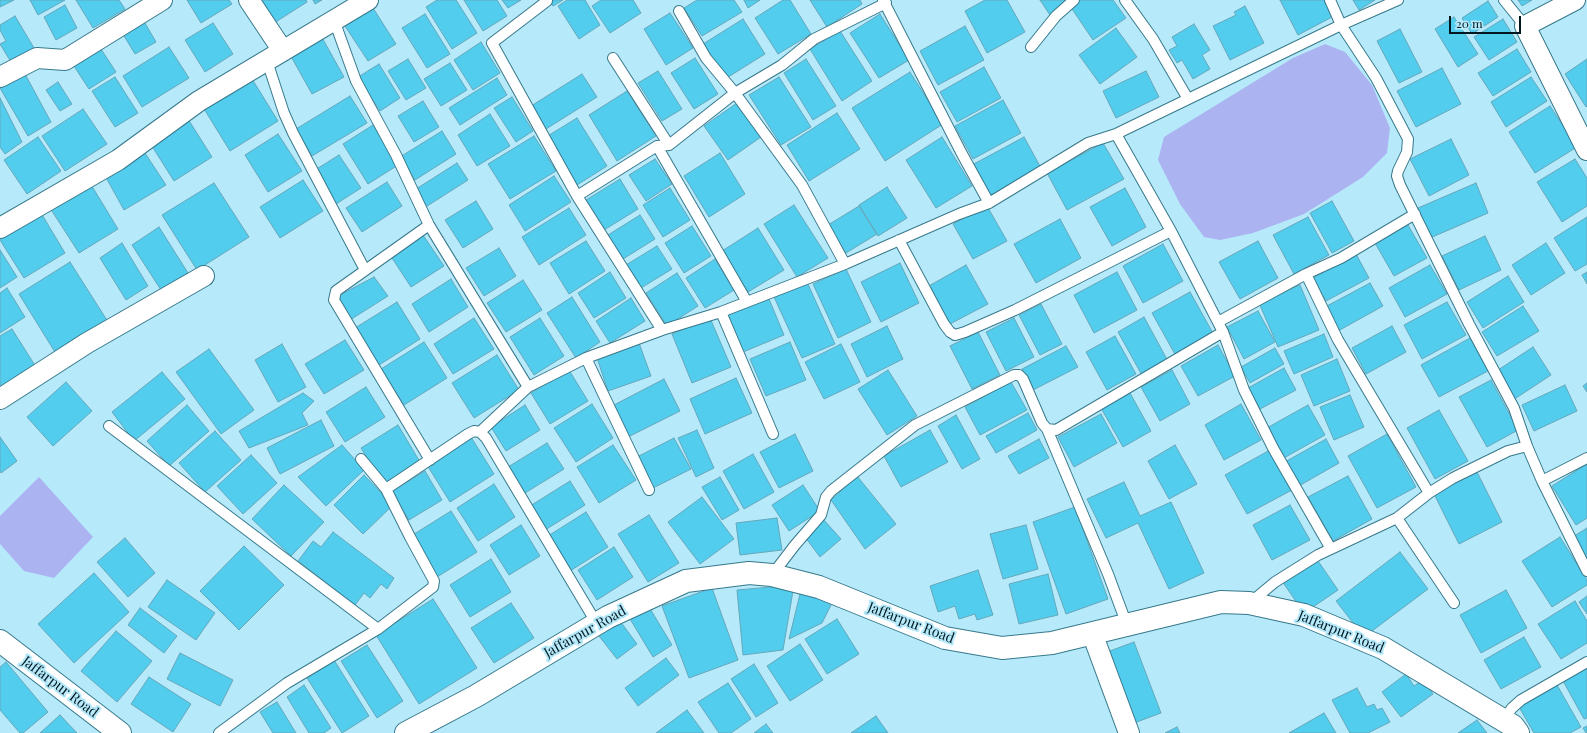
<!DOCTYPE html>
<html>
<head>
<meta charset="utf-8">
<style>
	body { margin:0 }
	#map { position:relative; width:1587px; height:733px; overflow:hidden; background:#b6eafb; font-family:"Playfair Display",serif }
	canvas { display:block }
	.scale { position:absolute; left:1449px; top:16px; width:72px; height:18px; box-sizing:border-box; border:2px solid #00181f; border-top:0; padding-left:5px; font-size:12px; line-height:14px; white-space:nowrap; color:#00181f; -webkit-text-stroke:3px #b6eafb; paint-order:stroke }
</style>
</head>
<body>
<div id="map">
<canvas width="1587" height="733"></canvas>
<div class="scale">20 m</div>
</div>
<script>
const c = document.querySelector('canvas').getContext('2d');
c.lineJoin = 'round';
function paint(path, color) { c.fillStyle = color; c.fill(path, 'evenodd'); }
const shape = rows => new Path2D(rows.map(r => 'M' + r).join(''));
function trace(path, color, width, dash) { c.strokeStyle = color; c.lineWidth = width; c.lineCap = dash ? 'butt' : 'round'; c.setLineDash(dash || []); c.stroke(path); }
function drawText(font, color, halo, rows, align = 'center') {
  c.font = font + ' "Playfair Display",serif'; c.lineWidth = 4; c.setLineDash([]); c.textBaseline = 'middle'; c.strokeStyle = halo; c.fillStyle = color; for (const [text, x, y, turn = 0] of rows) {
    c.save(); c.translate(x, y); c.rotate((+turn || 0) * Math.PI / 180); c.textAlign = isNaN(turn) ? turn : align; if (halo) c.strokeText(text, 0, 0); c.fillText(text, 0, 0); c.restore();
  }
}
const water = shape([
	[1325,44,1345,52,1372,85,1390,128,1387,153,1363,177,1304,214,1253,233,1220,240,1204,237,1180,204,1158,160,1164,137,1293,58],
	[39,477,93,537,54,578,24,571,0,544,0,516]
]);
const building = shape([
	[0,0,14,0,0,7,0,0],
	[30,0,65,0,38,15,30,0],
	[76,0,119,0,125,9,93,28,76,0],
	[187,0,229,0,232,4,201,23,187,0],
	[260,0,306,0,307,2,274,23,260,0],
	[313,0,322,0,315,4,313,0],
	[437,0,456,0,477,33,452,49,426,7,437,0],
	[464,0,497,0,507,16,483,31,464,0],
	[502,0,521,0,508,8,502,0],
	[549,0,563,0,553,6,549,0],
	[567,0,585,0,600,25,579,39,558,6,567,0],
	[601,0,633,0,641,13,610,33,592,6,601,0],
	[697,0,734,0,742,12,702,36,684,8,697,0],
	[744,0,760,0,748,8,744,0],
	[783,0,790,0,811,34,778,54,755,18,783,0],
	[810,0,860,0,862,4,827,27,810,0],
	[985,0,1007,0,1025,32,987,53,965,11,985,0],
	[1040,0,1070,0,1050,15,1040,0],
	[1079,0,1113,0,1126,18,1093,40,1070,6,1079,0],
	[1280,0,1325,0,1334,16,1298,35,1280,0],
	[1353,0,1375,0,1359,10,1353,0],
	[1518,0,1532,0,1522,6,1518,0],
	[1488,1,1498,17,1472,34,1462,18,1488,1],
	[65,5,77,28,56,40,44,17,65,5],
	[1245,6,1264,43,1230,60,1213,26,1236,15,1234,12,1245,6],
	[373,8,396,44,368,61,345,26,373,8],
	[670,13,693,48,666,65,644,29,670,13],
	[425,14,450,54,427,68,402,28,425,14],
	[880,14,909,60,879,78,850,33,880,14],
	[15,16,34,48,11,62,0,44,6,41,0,30,0,25,15,16],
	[1454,17,1478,54,1458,67,1435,29,1454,17],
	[142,18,156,42,135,54,121,31,142,18],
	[743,19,765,54,725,79,703,44,743,19],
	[1503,19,1517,42,1489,60,1474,37,1503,19],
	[213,23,233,54,205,72,185,40,213,23],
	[1194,24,1210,50,1202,55,1210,69,1193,79,1182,60,1177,63,1169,50,1177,46,1172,37,1194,24],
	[965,26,984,60,938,85,920,51,965,26],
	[1116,28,1137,57,1100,84,1079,55,1116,28],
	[1400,29,1422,72,1399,83,1377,41,1400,29],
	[840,31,872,81,842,101,810,49,840,31],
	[320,34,344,77,312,94,288,51,320,34],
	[481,42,500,73,473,90,454,60,481,42],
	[97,43,116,72,89,89,70,60,97,43],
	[169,47,189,78,142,107,123,76,169,47],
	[1517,49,1531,72,1493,96,1478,73,1517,49],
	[695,58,718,94,694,109,671,73,695,58],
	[408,59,426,88,406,100,388,71,408,59],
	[806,59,836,106,813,120,784,73,806,59],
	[1587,59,1587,106,1586,107,1565,74,1587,59],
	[450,63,467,90,441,106,424,79,450,63],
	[379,64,400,98,380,111,358,77,379,64],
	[984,67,1001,98,957,122,940,92,984,67],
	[1442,68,1461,104,1416,127,1397,91,1442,68],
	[658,71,682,109,662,121,638,83,658,71],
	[1146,71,1159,97,1116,118,1103,91,1146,71],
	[910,72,943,124,885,161,852,108,910,72],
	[25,74,51,122,28,136,0,88,25,74],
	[249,74,278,121,230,151,201,104,249,74],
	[582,74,597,97,546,129,531,106,582,74],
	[115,77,138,113,115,127,92,91,115,77],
	[779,77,811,127,781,145,749,95,779,77],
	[1531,77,1547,101,1506,127,1491,102,1531,77],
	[497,78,507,95,460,125,449,108,497,78],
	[58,82,72,104,60,111,46,90,58,82],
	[627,91,656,136,617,161,589,115,627,91],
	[350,96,367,123,312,156,296,129,350,96],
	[512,97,533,131,516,142,494,108,512,97],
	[0,98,22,142,5,154,0,147,0,98],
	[1003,100,1021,133,973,159,955,126,1003,100],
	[423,101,439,127,414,142,398,116,423,101],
	[737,103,761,137,728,160,704,126,737,103],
	[1550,106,1577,147,1535,173,1509,132,1550,106],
	[83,109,107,144,65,171,42,136,83,109],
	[837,113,860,149,809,181,787,145,837,113],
	[490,114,510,146,477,166,458,135,490,114],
	[577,118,607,166,577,185,546,137,577,118],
	[188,119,212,157,174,181,150,143,188,119],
	[373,125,398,165,368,184,343,144,373,125],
	[442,131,456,154,415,180,400,157,442,131],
	[278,134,302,171,268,192,245,155,278,134],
	[534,136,556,171,510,199,488,164,534,136],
	[38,137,61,171,27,194,4,160,38,137],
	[942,137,972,186,936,208,906,160,942,137],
	[1024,137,1041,168,989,196,972,165,1024,137],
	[1451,139,1469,175,1429,196,1410,159,1451,139],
	[1103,143,1124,179,1067,210,1047,173,1103,143],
	[141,147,166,185,124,210,104,174,141,147],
	[720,153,745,194,709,217,684,176,720,153],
	[339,155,361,188,336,204,315,170,339,155],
	[655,159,672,184,646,201,629,175,655,159],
	[1575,159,1587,178,1587,206,1562,222,1537,182,1575,159],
	[457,163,468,180,424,208,413,191,457,163],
	[554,176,571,202,525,231,509,205,554,176],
	[620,179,638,209,604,230,586,200,620,179],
	[303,180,323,211,280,238,260,207,303,180],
	[387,182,402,206,362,232,346,208,387,182],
	[90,183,118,229,79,253,50,208,90,183],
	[214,183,249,237,197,270,162,215,214,183],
	[1476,183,1488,213,1430,238,1418,208,1476,183],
	[887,187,907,218,878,236,859,205,887,187],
	[670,188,690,220,663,237,643,205,670,188],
	[1125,188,1146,227,1112,246,1090,207,1125,188],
	[476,201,493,229,463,248,445,220,476,201],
	[1332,201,1354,241,1332,253,1310,213,1332,201],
	[794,205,828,258,797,277,764,224,794,205],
	[859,206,877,234,846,253,828,225,859,206],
	[987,206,1007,241,973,259,953,224,987,206],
	[38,208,65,253,24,278,0,240,0,232,38,208],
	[569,208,586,235,539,265,522,237,569,208],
	[640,215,655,239,623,259,608,235,640,215],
	[1308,217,1329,255,1294,274,1273,235,1308,217],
	[1587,217,1587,264,1575,271,1554,238,1587,217],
	[1060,219,1081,258,1036,283,1014,244,1060,219],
	[1408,225,1427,258,1394,276,1375,243,1408,225],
	[692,226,711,256,684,273,665,243,692,226],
	[159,227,188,273,161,290,132,245,159,227],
	[758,228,784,270,748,292,722,251,758,228],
	[423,235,444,266,411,287,390,255,423,235],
	[1485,236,1501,270,1459,290,1442,256,1485,236],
	[586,241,605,271,569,294,550,263,586,241],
	[1258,241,1278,278,1240,299,1219,262,1258,241],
	[122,243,148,286,126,300,100,258,122,243],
	[1546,243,1565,273,1531,295,1512,265,1546,243],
	[1163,244,1183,281,1143,303,1123,266,1163,244],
	[657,246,672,269,641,288,626,265,657,246],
	[499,248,516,276,484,296,466,268,499,248],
	[0,250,17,277,0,288,0,250],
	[1356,254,1369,278,1326,301,1313,278,1356,254],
	[715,259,734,290,705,308,686,278,715,259],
	[70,262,110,325,58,357,19,294,70,262],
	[900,263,919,303,881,322,861,282,900,263],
	[966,265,988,304,948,325,927,287,966,265],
	[1430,265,1447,294,1405,317,1389,288,1430,265],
	[846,269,871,322,838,338,813,284,846,269],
	[610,272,626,298,594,318,578,293,610,272],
	[1117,272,1137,310,1094,333,1074,295,1117,272],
	[1587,272,1587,284,1582,275,1587,272],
	[677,273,698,306,667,326,646,293,677,273],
	[1508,276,1524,302,1483,328,1467,302,1508,276],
	[374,277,388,296,350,320,338,296,374,277],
	[451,279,468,307,429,332,412,304,451,279],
	[523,280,542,310,506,332,487,303,523,280],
	[807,282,835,344,802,358,774,297,807,282],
	[1370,283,1383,306,1338,331,1325,307,1370,283],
	[1300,285,1319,330,1278,347,1259,303,1300,285],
	[7,288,25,317,0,333,0,293,7,288],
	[1190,292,1214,335,1176,356,1152,313,1190,292],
	[572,297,600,342,576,358,547,313,572,297],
	[631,298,645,321,610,343,596,321,631,298],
	[769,299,784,335,743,352,728,315,769,299],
	[397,302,420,339,379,365,355,328,397,302],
	[1447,302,1466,335,1422,359,1404,325,1447,302],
	[1041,304,1062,344,1040,355,1019,315,1041,304],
	[1523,306,1539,331,1497,356,1482,332,1523,306],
	[1258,311,1275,342,1244,359,1227,327,1258,311],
	[1144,317,1169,363,1143,377,1118,332,1144,317],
	[474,318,494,349,453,374,434,344,474,318],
	[540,318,564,356,534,375,510,337,540,318],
	[710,318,731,367,692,383,672,334,710,318],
	[1014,318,1034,357,1006,371,986,332,1014,318],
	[887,326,903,359,867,377,851,344,887,326],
	[1392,326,1406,352,1366,374,1352,348,1392,326],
	[12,329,36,367,2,388,0,384,0,336,12,329],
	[978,332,1000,375,972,389,950,346,978,332],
	[1324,334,1333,357,1294,374,1284,351,1324,334],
	[1115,336,1136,374,1107,390,1086,352,1115,336],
	[1470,338,1488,371,1439,397,1421,365,1470,338],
	[345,340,364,370,324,394,305,364,345,340],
	[424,342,447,378,404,405,381,369,424,342],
	[790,342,806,380,766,396,750,359,790,342],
	[639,343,651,376,608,391,597,358,639,343],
	[282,344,306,387,278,402,255,360,282,344],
	[841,344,860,382,824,399,805,362,841,344],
	[1218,345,1235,376,1198,396,1181,366,1218,345],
	[1066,346,1078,367,1033,390,1022,369,1066,346],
	[1533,347,1551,375,1513,400,1495,372,1533,347],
	[1275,348,1284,364,1250,383,1241,367,1275,348],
	[209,349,254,410,221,434,176,372,209,349],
	[497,355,519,390,474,418,452,383,497,355],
	[1337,359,1350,391,1314,406,1301,375,1337,359],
	[1284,368,1296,390,1260,409,1248,388,1284,368],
	[569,370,588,401,550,424,531,393,569,370],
	[888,370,917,416,887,435,858,389,888,370],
	[1172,370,1190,404,1160,421,1141,387,1172,370],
	[162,372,185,399,134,441,112,412,162,372],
	[736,378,752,413,705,434,690,399,736,378],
	[664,379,680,411,628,437,612,406,664,379],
	[1491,380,1518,430,1487,447,1459,397,1491,380],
	[66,382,92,411,53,446,27,417,66,382],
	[1011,382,1027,410,980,435,965,407,1011,382],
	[1587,383,1587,392,1583,386,1587,383],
	[1565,385,1577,411,1534,431,1522,405,1565,385],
	[366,387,385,417,345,442,326,412,366,387],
	[303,393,314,401,302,413,308,425,249,448,239,431,303,393],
	[1130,393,1151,431,1123,447,1101,408,1130,393],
	[1350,395,1364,427,1334,440,1320,407,1350,395],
	[592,404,613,438,576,462,554,428,592,404],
	[1241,404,1261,440,1224,460,1205,425,1241,404],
	[187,405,209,431,169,466,147,441,187,405],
	[525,405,540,430,506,451,491,427,525,405],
	[1308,405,1325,435,1282,459,1265,429,1308,405],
	[1439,410,1468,461,1435,479,1407,428,1439,410],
	[1028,413,1037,430,996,453,986,436,1028,413],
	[1101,414,1117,443,1074,467,1058,437,1101,414],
	[956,415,980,459,962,469,938,426,956,415],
	[321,420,334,446,280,474,267,448,321,420],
	[398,425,420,462,384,485,361,448,398,425],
	[697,430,714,468,696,477,678,438,697,430],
	[930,430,948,462,901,487,884,456,930,430],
	[215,431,241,460,205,492,179,463,215,431],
	[795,434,813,471,779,488,760,452,795,434],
	[1387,434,1416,487,1377,508,1348,456,1387,434],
	[0,437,17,461,1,473,0,471,0,437],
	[471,437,494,474,450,502,427,465,471,437],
	[674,438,691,469,653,488,637,457,674,438],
	[1039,439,1049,458,1019,474,1008,456,1039,439],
	[1326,439,1339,463,1297,487,1283,463,1326,439],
	[547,443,564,469,525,493,508,467,547,443],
	[342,445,364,470,326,506,298,477,342,445],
	[613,445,636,480,599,503,577,467,613,445],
	[1175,445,1197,484,1169,499,1148,461,1175,445],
	[1270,450,1292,490,1247,514,1225,475,1270,450],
	[753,454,774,492,744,509,723,471,753,454],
	[251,455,277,483,243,514,217,486,251,455],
	[1587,464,1587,518,1576,525,1552,486,1587,464],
	[425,471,442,500,409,520,391,492,425,471],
	[1477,472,1502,522,1459,544,1434,494,1477,472],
	[364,475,393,505,363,534,334,505,364,475],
	[857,476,896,524,865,549,831,500,857,476],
	[1348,476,1372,519,1333,541,1308,497,1348,476],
	[720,477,739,510,722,520,702,487,720,477],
	[570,481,585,505,545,530,530,506,570,481],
	[1124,482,1140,516,1171,502,1204,573,1169,589,1138,523,1106,538,1087,499,1124,482],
	[494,484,515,517,478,541,457,508,494,484],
	[284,485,324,522,291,556,252,519,284,485],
	[803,485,820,511,789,531,772,505,803,485],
	[702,497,734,539,700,564,668,522,702,497],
	[1290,505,1310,540,1272,560,1253,525,1290,505],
	[1075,507,1108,599,1066,614,1033,522,1075,507],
	[451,511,477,552,437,577,411,536,451,511],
	[586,512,608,547,570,571,548,536,586,512],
	[649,515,679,563,648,582,618,534,649,515],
	[777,518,782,550,740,555,736,523,777,518],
	[823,519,841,539,820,557,805,537,823,519],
	[521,525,540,556,509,575,490,545,521,525],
	[1026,525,1038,569,1003,579,990,534,1026,525],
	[1587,528,1587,563,1571,538,1587,528],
	[333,532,394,578,387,589,381,584,370,598,364,593,355,605,298,561,313,541,321,547,333,532],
	[1560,537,1587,580,1587,585,1552,607,1522,561,1560,537],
	[125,538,155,573,128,597,97,562,125,538],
	[244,546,284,585,239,630,200,591,244,546],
	[614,547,633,577,597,600,578,570,614,547],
	[1400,552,1428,589,1364,637,1336,601,1400,552],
	[1316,558,1338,590,1304,613,1282,581,1316,558],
	[491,559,511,592,470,617,450,585,491,559],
	[978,570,993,615,977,620,975,614,959,619,955,606,938,612,930,586,978,570],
	[94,573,129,612,74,663,38,624,94,573],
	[1048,574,1058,615,1019,624,1009,584,1048,574],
	[167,580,215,613,196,640,148,607,167,580],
	[794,585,783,650,743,655,737,590,794,585],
	[712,588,738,660,689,678,662,606,712,588],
	[801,590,834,599,822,623,789,639,801,590],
	[1506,590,1527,628,1481,653,1460,615,1506,590],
	[1587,596,1587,614,1579,602,1587,596],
	[433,599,477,668,419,704,376,635,433,599],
	[1575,601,1587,621,1587,643,1561,659,1538,624,1575,601],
	[511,603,534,638,494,663,471,628,511,603],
	[649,607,672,645,653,657,630,619,649,607],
	[140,608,177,636,164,653,128,625,140,608],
	[837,619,859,654,827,674,805,639,837,619],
	[620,621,637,644,617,659,599,636,620,621],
	[116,631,152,661,117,702,81,671,116,631],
	[1524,637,1541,667,1501,689,1484,660,1524,637],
	[1134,642,1161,713,1134,723,1107,652,1134,642],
	[800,644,823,680,790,701,767,666,800,644],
	[367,645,403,701,377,718,341,661,367,645],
	[180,653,233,680,220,706,167,679,180,653],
	[666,658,679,675,638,706,625,688,666,658],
	[334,660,369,716,342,733,307,678,334,660],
	[6,662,48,712,23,733,20,733,0,710,0,667,6,662],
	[754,664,778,703,756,717,731,679,754,664],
	[1587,665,1587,718,1584,719,1562,679,1587,665],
	[1406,674,1414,686,1423,680,1433,694,1401,717,1382,692,1406,674],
	[149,677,191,704,173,732,131,704,149,677],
	[728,683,751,719,731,733,719,733,698,702,728,683],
	[304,685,331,728,324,733,309,733,287,697,304,685],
	[1557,685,1581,727,1570,733,1534,733,1519,707,1557,685],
	[1357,688,1367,707,1374,704,1377,710,1382,708,1390,722,1368,733,1350,733,1332,700,1357,688],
	[277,702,296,733,273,733,260,712,277,702],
	[687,710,704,733,656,733,687,710],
	[1324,713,1336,733,1289,733,1324,713],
	[60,715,77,733,40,733,60,715],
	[876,716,888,733,851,733,876,716],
	[1477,720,1487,733,1458,733,1477,720],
	[766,724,773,733,754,733,766,724],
	[1587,726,1587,733,1586,733,1583,728,1587,726],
	[1177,727,1180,733,1165,733,1177,727]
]);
const lane = shape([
	[547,0,547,1,492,43,577,196,662,330],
	[883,0,962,154,989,203],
	[1125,0,1153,39,1188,99],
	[1330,0,1341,25,1398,0],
	[1504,0,1525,26],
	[679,11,706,58,735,93,802,185,845,264],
	[334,20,356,81,396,155,429,225,528,387,586,358,662,330,721,312,845,264,959,214,989,203,1088,143,1116,134,1341,25,1376,78,1408,139,1407,152,1398,171,1397,176,1400,185,1469,324,1514,408,1527,446],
	[1031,47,1056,16,1074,0],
	[613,58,669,145],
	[267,61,284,113,293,133,365,270],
	[1116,134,1171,231,1223,332,1244,390,1273,448,1331,549],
	[657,146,747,302],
	[577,196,657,146,669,145,735,93,782,65,814,39,886,3],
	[429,225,336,291,334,300,430,460],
	[899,240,944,324,950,332,955,335,965,332,1015,310,1171,231],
	[1306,274,1338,340,1429,493],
	[721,312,773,434],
	[1218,322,1306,274,1341,258,1415,214],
	[586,358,649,490],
	[109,426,378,629],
	[1047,429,1108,574,1127,625],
	[480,432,528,387],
	[361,459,386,489],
	[1542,481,1587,458],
	[1397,518,1454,603],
	[772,575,795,545,821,515,826,497,831,491,915,425,1014,375,1019,375,1023,379,1042,423,1047,429,1056,430,1223,332],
	[1251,602,1275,582,1318,555,1397,518,1429,493,1453,478,1508,451,1527,446,1542,481,1587,571],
	[1503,720,1512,708,1521,700,1587,662],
	[219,733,287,683,378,629,433,587,434,581,410,537,386,489,468,434,474,431,480,432,486,438,597,624]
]);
const street = shape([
	[249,0,283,51],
	[1575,0,1525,26,1587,150],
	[0,77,37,58,65,60,162,0],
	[0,228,118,160,199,101,368,0],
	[0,399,87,343,204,276],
	[1092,633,1129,733]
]);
const secondary = shape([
	[0,641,120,733],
	[406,733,476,696,608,617,686,581,749,573,772,575,819,587,945,638,1002,648,1052,643,1221,602,1249,603,1304,615,1383,648,1513,726,1518,733]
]);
const streetNames = [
	["Jaffarpur Road",911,623,21],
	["Jaffarpur Road",585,632,-29],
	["Jaffarpur Road",1341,632,22],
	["Jaffarpur Road",60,687,37]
];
paint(water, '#acb3f1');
paint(building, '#53cdee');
trace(building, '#65a7ba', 1);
trace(lane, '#36798b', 12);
trace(street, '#36798b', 22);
trace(secondary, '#36798b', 24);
trace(lane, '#fff', 10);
trace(street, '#fff', 20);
trace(secondary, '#fff', 22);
drawText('14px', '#00181f', '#b6eafb', streetNames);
</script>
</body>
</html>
